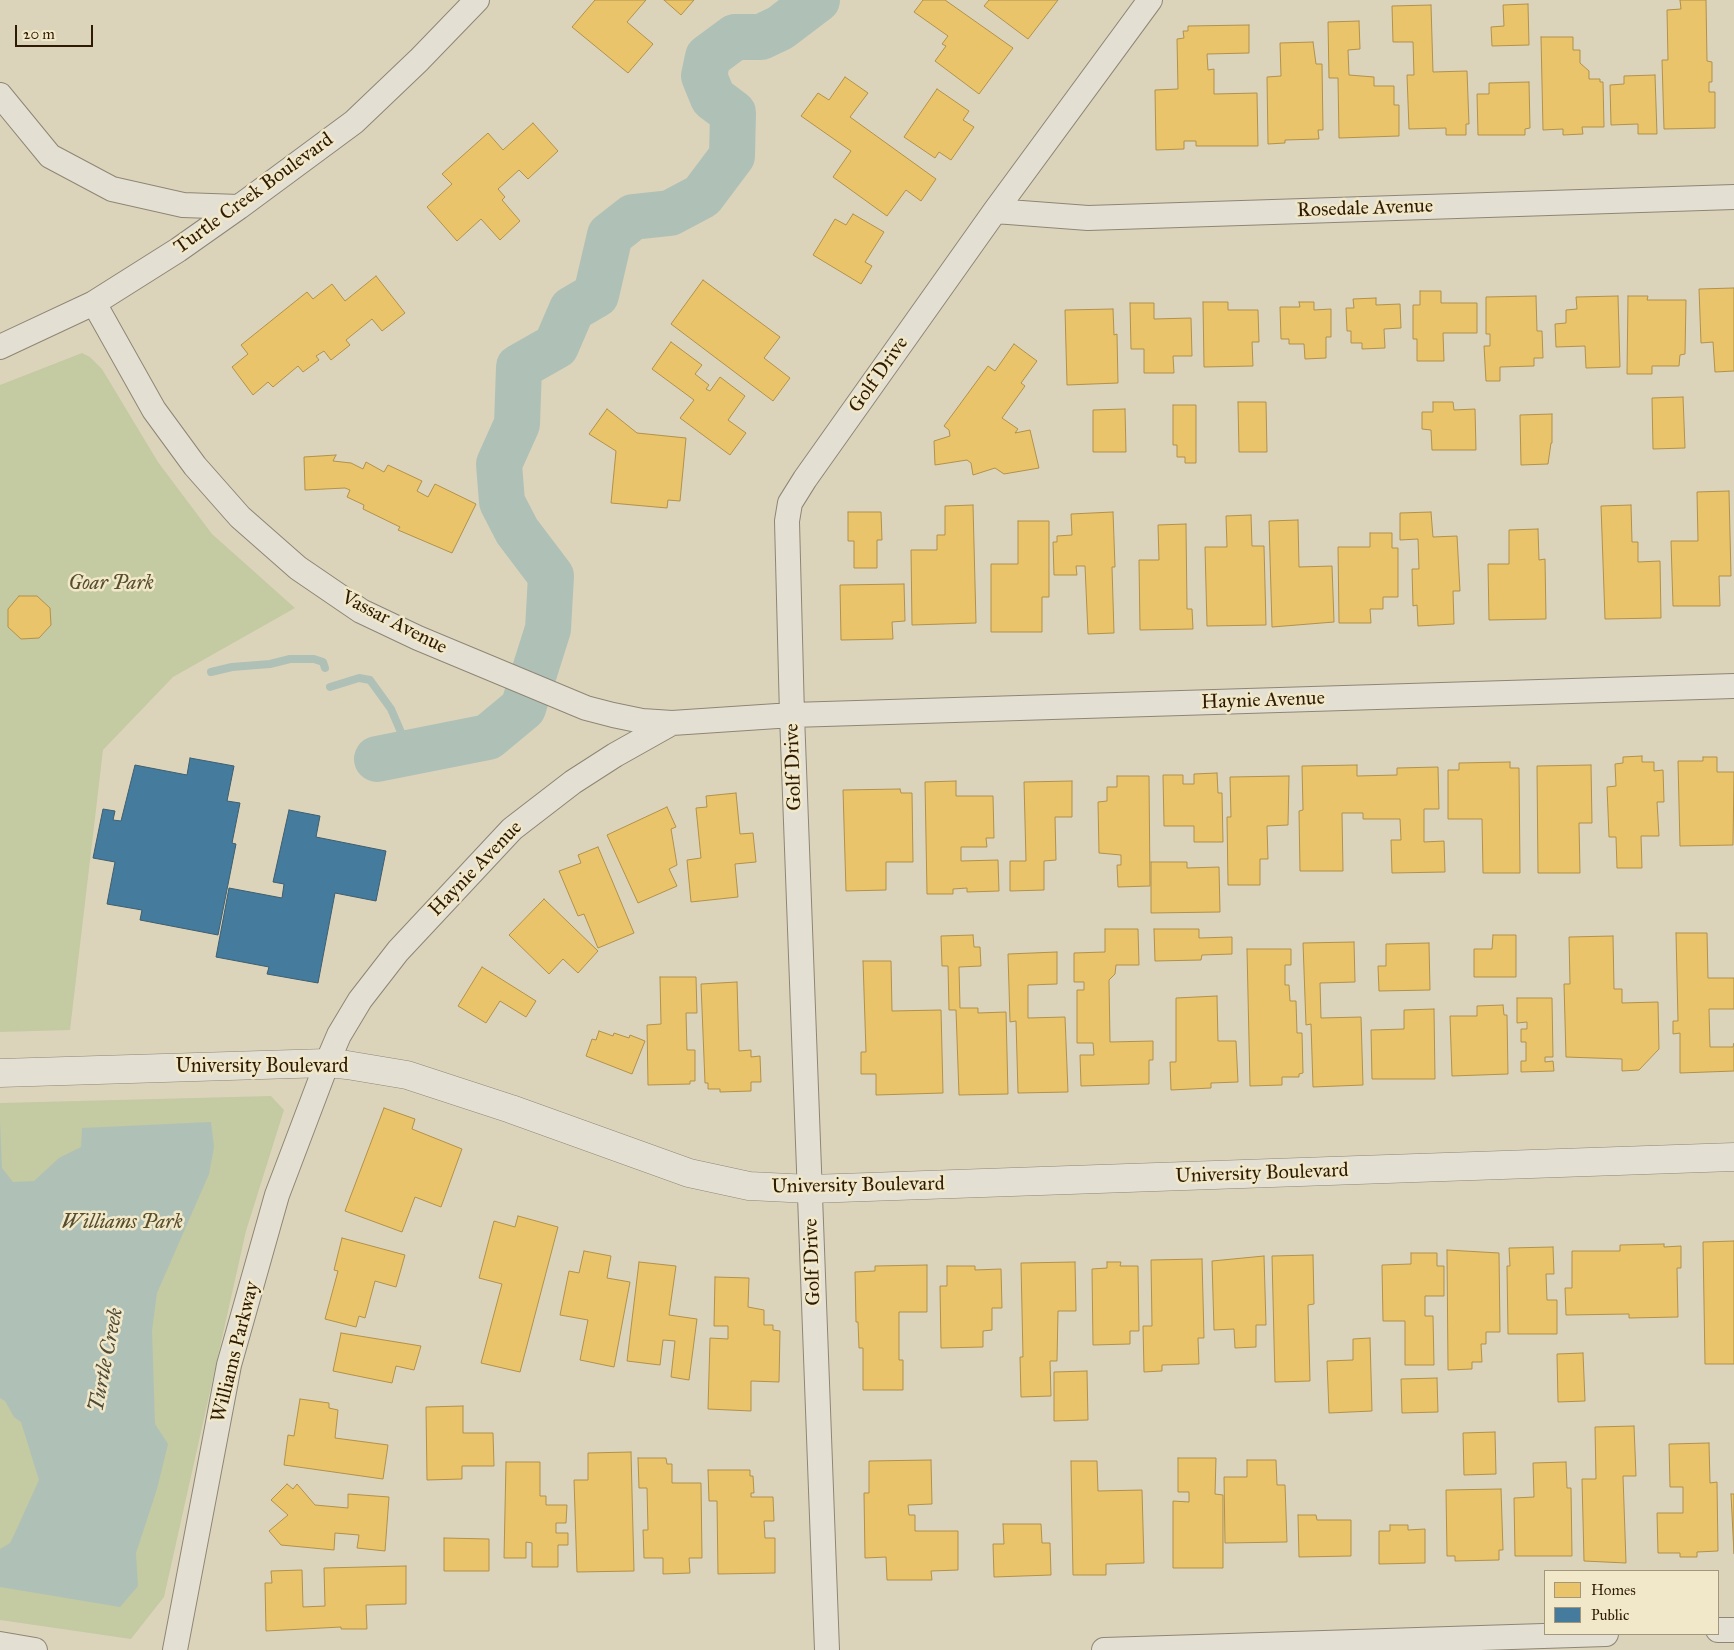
<!DOCTYPE html>
<html>
<head>
<meta charset="utf-8">
<style>
	body { margin:0 }
	#map { position:relative; width:1734px; height:1650px; overflow:hidden; background:#dcd4ba; font-family:"IM FELL Great Primer",serif }
	canvas { display:block }
	.legend { position:absolute; left:1544px; top:1570px; width:175px; height:65px; box-sizing:border-box; background:#f1e8c9; border:1px solid #a3967a; margin:0; padding:6px 9px; list-style:none; font-size:15px; color:#2f1b03 }
	.legend li { display:flex; align-items:center; gap:10px; height:25px }
	.legend b { width:25px; border:1px solid #a3967a }
	.scale { position:absolute; left:15px; top:25px; width:78px; height:22px; box-sizing:border-box; border:2px solid #2f1b03; border-top:0; padding-left:6px; font-size:15px; line-height:18px; white-space:nowrap; color:#2f1b03; -webkit-text-stroke:4px #f1e8c9; paint-order:stroke }
</style>
</head>
<body>
<div id="map">
<canvas width="1734" height="1650"></canvas>
<ul class="legend">
<li><b style="height:14px;background:#e9c46a"></b>Homes</li>
<li><b style="height:14px;background:#457b9d"></b>Public</li>
</ul>
<div class="scale">20 m</div>
</div>
<script>
const c = document.querySelector('canvas').getContext('2d');
c.lineJoin = 'round';
function paint(path, color) { c.fillStyle = color; c.fill(path, 'evenodd'); }
const shape = rows => new Path2D(rows.map(r => 'M' + r).join(''));
function trace(path, color, width, dash) { c.strokeStyle = color; c.lineWidth = width; c.lineCap = dash ? 'butt' : 'round'; c.setLineDash(dash || []); c.stroke(path); }
function drawText(font, color, halo, rows, align = 'center') {
  c.font = font + ' "IM FELL Great Primer",serif'; c.lineWidth = 5; c.setLineDash([]); c.textBaseline = 'middle'; c.strokeStyle = halo; c.fillStyle = color; for (const [text, x, y, turn = 0] of rows) {
    c.save(); c.translate(x, y); c.rotate((+turn || 0) * Math.PI / 180); c.textAlign = isNaN(turn) ? turn : align; if (halo) c.strokeText(text, 0, 0); c.fillText(text, 0, 0); c.restore();
  }
}
const green = shape([
	[82,353,90,357,102,369,158,462,212,534,295,608,173,677,103,750,70,1030,0,1032,0,385],
	[271,1096,284,1110,246,1231,164,1597,131,1639,0,1620,0,1103]
]);
const water = shape([
	[0,1121,2,1168,13,1182,34,1181,59,1158,81,1147,82,1128,211,1122,214,1147,209,1174,157,1293,152,1330,155,1424,168,1444,157,1489,136,1553,138,1586,120,1607,0,1587,0,1549,10,1543,14,1535,39,1480,21,1422,14,1417,5,1401,0,1398]
]);
const homes = shape([
	[595,0,646,0,627,22,653,44,628,73,572,27,595,0],
	[664,0,694,0,681,15,664,0],
	[923,0,945,0,1013,48,979,94,935,61,946,46,942,44,948,36,914,12,923,0],
	[989,0,1058,0,1028,39,984,6,989,0],
	[1680,0,1706,0,1707,61,1712,62,1712,82,1709,82,1709,92,1715,92,1715,128,1664,129,1662,60,1668,60,1667,10,1681,9,1680,0],
	[1528,4,1529,45,1492,46,1491,27,1504,26,1503,5,1528,4],
	[1431,5,1433,72,1467,71,1469,124,1466,124,1466,135,1446,135,1446,128,1409,129,1407,75,1414,75,1413,42,1393,42,1392,6,1431,5],
	[1359,21,1360,49,1348,50,1349,75,1374,77,1374,86,1394,86,1394,105,1399,105,1399,136,1339,138,1338,78,1329,78,1328,22,1359,21],
	[1249,25,1249,53,1207,54,1208,70,1214,69,1214,94,1257,93,1258,146,1196,146,1196,141,1184,141,1184,149,1156,150,1155,90,1178,89,1177,39,1184,38,1183,31,1188,31,1188,26,1249,25],
	[1541,37,1573,37,1573,50,1580,50,1580,63,1589,71,1589,79,1600,79,1600,82,1603,82,1604,127,1582,127,1583,134,1563,135,1563,129,1543,130,1541,37],
	[1313,42,1316,64,1322,64,1323,130,1318,130,1319,139,1285,140,1285,143,1268,144,1267,77,1281,76,1280,43,1313,42],
	[1655,75,1657,134,1638,134,1638,124,1611,125,1610,85,1624,84,1624,76,1655,75],
	[845,77,868,93,850,117,936,179,921,201,906,190,887,216,833,177,851,151,801,116,818,93,829,100,845,77],
	[1529,82,1530,128,1525,129,1525,135,1478,135,1477,94,1489,94,1489,83,1529,82],
	[937,89,969,111,963,120,974,127,951,160,939,152,935,158,904,137,937,89],
	[533,123,558,151,528,179,519,170,498,189,505,197,502,200,520,221,500,240,481,219,457,241,427,207,452,184,442,174,488,133,503,150,533,123],
	[853,214,884,232,865,262,872,266,861,284,813,255,835,219,846,225,853,214],
	[376,276,405,313,382,331,372,319,346,340,350,345,331,360,324,351,316,356,319,360,303,372,298,366,273,387,268,382,253,395,232,367,248,354,241,345,307,292,313,299,332,284,345,301,376,276],
	[703,280,780,337,764,358,790,378,773,401,671,324,703,280],
	[1734,288,1734,371,1715,372,1713,342,1701,343,1699,289,1734,288],
	[1420,291,1441,291,1441,303,1477,303,1477,333,1443,333,1444,361,1417,361,1417,339,1413,339,1413,305,1420,305,1420,291],
	[1536,296,1537,331,1542,331,1543,358,1534,358,1534,366,1500,367,1500,381,1486,381,1484,346,1490,346,1490,334,1486,334,1486,297,1536,296],
	[1618,296,1620,367,1586,368,1585,346,1556,347,1555,324,1566,323,1566,310,1577,309,1576,297,1618,296],
	[1628,296,1648,296,1647,300,1686,300,1685,354,1680,355,1679,366,1652,366,1652,374,1627,374,1628,296],
	[1376,298,1376,305,1400,304,1401,328,1384,329,1385,348,1362,349,1362,343,1351,343,1351,331,1347,331,1346,308,1354,308,1353,299,1376,298],
	[1203,302,1228,302,1228,310,1258,310,1259,342,1252,342,1253,366,1204,367,1203,302],
	[1299,302,1314,302,1314,310,1331,309,1331,337,1326,337,1326,358,1305,359,1304,344,1289,344,1289,339,1281,339,1280,307,1300,307,1299,302],
	[1130,303,1154,303,1154,319,1191,318,1192,356,1173,356,1174,373,1144,373,1144,349,1131,349,1130,303],
	[1113,309,1114,335,1117,334,1118,383,1067,385,1065,310,1113,309],
	[671,342,702,365,695,374,709,385,706,389,710,391,720,377,745,396,728,420,746,433,730,455,680,418,694,400,652,369,671,342],
	[1014,344,1037,361,1021,383,1025,386,1002,418,1018,429,1015,433,1030,430,1039,468,1004,474,995,468,973,475,971,463,967,460,935,465,934,441,950,436,949,430,944,426,988,366,995,371,1014,344],
	[1683,397,1685,448,1653,449,1652,398,1683,397],
	[1238,402,1266,402,1267,452,1239,452,1238,402],
	[1433,402,1453,402,1454,410,1475,409,1476,450,1432,450,1431,430,1422,429,1422,412,1433,412,1433,402],
	[1173,405,1196,405,1196,463,1185,463,1185,457,1177,457,1177,445,1173,445,1173,405],
	[607,409,637,433,686,438,680,501,668,500,667,508,611,503,616,451,589,434,607,409],
	[1125,409,1126,452,1093,452,1093,410,1125,409],
	[1552,414,1552,443,1551,443,1548,464,1521,465,1520,415,1552,414],
	[336,455,333,461,351,463,363,469,366,462,384,472,388,465,422,481,417,491,428,497,435,484,476,504,452,553,398,530,400,527,363,509,364,505,347,497,350,490,345,488,305,490,304,457,336,455],
	[1729,491,1731,576,1719,576,1720,606,1673,606,1671,541,1698,541,1697,492,1729,491],
	[973,505,976,623,912,625,911,550,937,550,937,535,945,535,945,506,973,505],
	[1631,505,1632,542,1638,542,1638,562,1660,561,1661,618,1605,619,1601,506,1631,505],
	[848,512,881,512,882,540,877,540,877,568,854,568,854,541,848,541,848,512],
	[1113,512,1115,567,1112,567,1114,633,1088,634,1085,566,1076,566,1077,575,1054,575,1053,542,1057,542,1057,536,1072,535,1071,514,1113,512],
	[1431,512,1433,537,1457,536,1460,591,1453,591,1454,624,1418,626,1417,605,1413,606,1412,569,1419,569,1418,539,1400,540,1400,513,1431,512],
	[1251,515,1252,546,1264,546,1266,625,1207,626,1205,547,1227,547,1226,516,1251,515],
	[1298,520,1299,567,1332,566,1334,622,1272,627,1269,521,1298,520],
	[1018,521,1049,521,1049,597,1042,597,1042,632,991,632,991,564,1018,564,1018,521],
	[1186,524,1187,609,1192,609,1193,629,1140,630,1139,560,1159,560,1158,525,1186,524],
	[1538,529,1539,560,1545,559,1546,619,1489,620,1488,564,1509,564,1509,530,1538,529],
	[1370,533,1392,533,1392,548,1398,548,1398,597,1383,597,1383,609,1370,609,1371,623,1339,623,1338,547,1370,547,1370,533],
	[904,584,905,621,892,622,893,639,841,640,840,585,904,584],
	[19,596,37,596,50,608,51,625,39,638,21,639,8,627,8,609,19,596],
	[1642,756,1642,762,1654,762,1654,771,1663,770,1664,802,1657,802,1659,836,1641,836,1642,868,1617,868,1616,837,1609,837,1607,787,1616,786,1615,764,1623,763,1623,757,1642,756],
	[1703,757,1717,757,1717,772,1734,772,1733,845,1680,846,1678,761,1703,761,1703,757],
	[1510,762,1510,768,1519,768,1520,873,1483,873,1482,819,1448,819,1448,770,1459,770,1459,763,1510,762],
	[1357,765,1357,776,1397,775,1397,768,1438,767,1439,809,1424,809,1424,842,1444,841,1445,872,1392,873,1391,840,1401,840,1400,819,1363,819,1363,813,1342,813,1343,871,1300,871,1299,811,1303,810,1302,766,1357,765],
	[1591,765,1592,823,1579,823,1580,873,1538,873,1537,766,1591,765],
	[1217,773,1218,793,1222,793,1223,842,1194,842,1194,826,1164,826,1163,775,1183,775,1183,784,1194,784,1194,774,1217,773],
	[1117,776,1149,776,1150,886,1118,887,1117,865,1121,865,1121,855,1099,853,1098,802,1107,801,1107,787,1117,787,1117,776],
	[1289,776,1288,825,1267,826,1268,859,1260,859,1260,885,1228,885,1227,817,1231,817,1230,777,1289,776],
	[956,781,956,796,993,796,994,838,986,838,987,847,961,847,961,861,998,860,999,891,967,892,967,888,953,889,953,894,927,894,925,782,956,781],
	[1072,781,1072,817,1055,817,1056,860,1044,861,1044,890,1010,891,1010,861,1026,861,1024,782,1072,781],
	[900,789,901,793,912,793,913,862,886,862,886,890,846,891,843,790,900,789],
	[736,793,740,834,753,833,756,862,735,864,738,897,691,902,687,860,701,858,696,808,707,807,706,796,736,793],
	[667,807,676,827,671,829,677,865,669,869,677,886,638,903,607,835,667,807],
	[598,847,634,933,598,948,584,914,578,916,559,871,581,863,578,855,598,847],
	[1151,862,1187,862,1187,868,1219,867,1220,912,1151,913,1151,862],
	[544,899,598,951,578,973,563,959,549,974,509,935,544,899],
	[1105,929,1138,929,1139,965,1116,965,1115,974,1109,980,1110,1042,1153,1041,1153,1060,1149,1060,1149,1084,1081,1086,1080,1055,1094,1055,1093,1043,1077,1043,1077,990,1084,990,1084,982,1074,982,1074,953,1105,952,1105,929],
	[1154,929,1199,929,1199,938,1232,937,1232,954,1202,955,1201,960,1155,961,1154,929],
	[1676,933,1707,933,1708,978,1734,978,1734,1009,1709,1009,1710,1047,1733,1047,1734,1043,1734,1071,1680,1073,1680,1033,1673,1034,1673,1021,1678,1021,1676,933],
	[973,935,974,947,980,947,981,966,959,967,960,1008,978,1008,978,1013,1006,1012,1008,1094,959,1095,956,1010,949,1010,948,966,942,966,941,936,973,935],
	[1493,935,1516,935,1516,977,1474,977,1474,949,1492,949,1493,935],
	[1613,936,1614,989,1622,989,1622,1003,1658,1002,1659,1049,1639,1070,1622,1071,1622,1059,1566,1057,1564,984,1570,984,1569,937,1613,936],
	[1354,942,1355,982,1320,983,1321,1018,1361,1017,1363,1085,1313,1087,1311,1024,1306,1025,1303,943,1354,942],
	[1429,943,1430,990,1379,991,1378,966,1386,966,1386,944,1429,943],
	[1247,949,1291,949,1291,965,1285,965,1285,985,1289,985,1290,1001,1296,1001,1297,1033,1302,1033,1303,1073,1299,1074,1299,1077,1282,1077,1282,1085,1250,1086,1247,949],
	[1057,952,1057,984,1028,985,1028,1018,1065,1017,1068,1092,1018,1093,1016,1021,1010,1022,1008,954,1057,952],
	[863,961,891,961,892,1011,941,1010,943,1093,876,1095,876,1074,861,1074,861,1052,866,1052,863,961],
	[482,967,536,1001,526,1017,500,1001,486,1023,458,1006,482,967],
	[660,977,696,977,697,1013,686,1013,687,1050,695,1050,695,1081,690,1081,690,1084,648,1085,647,1025,661,1024,660,977],
	[737,982,739,1051,751,1050,751,1057,760,1056,761,1082,751,1082,751,1091,720,1092,720,1089,708,1089,708,1083,705,1083,701,984,737,982],
	[1217,996,1218,1041,1236,1041,1238,1082,1211,1083,1211,1088,1171,1090,1170,1062,1176,1062,1176,998,1217,996],
	[1517,998,1552,998,1553,1057,1545,1057,1545,1062,1553,1061,1554,1071,1521,1072,1521,1061,1526,1061,1526,1042,1521,1042,1521,1029,1527,1029,1527,1022,1517,1023,1517,998],
	[1503,1005,1504,1015,1507,1015,1508,1074,1452,1076,1450,1016,1477,1016,1477,1006,1503,1005],
	[1434,1009,1435,1079,1372,1079,1371,1030,1404,1029,1404,1010,1434,1009],
	[599,1031,613,1036,614,1033,629,1038,630,1035,645,1041,632,1074,586,1056,592,1039,596,1040,599,1031],
	[384,1108,415,1119,412,1129,462,1149,441,1207,415,1197,402,1232,345,1211,384,1108],
	[518,1216,558,1227,520,1372,481,1363,502,1284,479,1278,494,1221,515,1227,518,1216],
	[342,1238,405,1255,396,1287,375,1281,365,1318,359,1316,356,1327,325,1319,338,1271,334,1270,342,1238],
	[1734,1241,1734,1364,1705,1364,1703,1242,1734,1241],
	[1664,1244,1664,1247,1681,1246,1681,1268,1677,1268,1678,1317,1629,1318,1629,1314,1566,1315,1565,1288,1572,1288,1572,1251,1620,1251,1620,1245,1664,1244],
	[1553,1247,1554,1274,1546,1274,1547,1300,1557,1300,1557,1334,1508,1334,1507,1266,1510,1266,1509,1248,1553,1247],
	[1447,1250,1499,1253,1500,1332,1486,1332,1486,1344,1481,1344,1482,1362,1472,1362,1472,1369,1448,1370,1447,1250],
	[584,1251,611,1256,607,1278,630,1282,614,1367,580,1360,588,1320,560,1315,569,1271,579,1273,584,1251],
	[1411,1253,1437,1253,1437,1266,1444,1266,1444,1296,1425,1296,1425,1316,1433,1316,1434,1365,1405,1365,1405,1321,1383,1321,1382,1265,1411,1264,1411,1253],
	[1313,1255,1314,1304,1308,1305,1310,1381,1275,1382,1272,1256,1313,1255],
	[1264,1256,1266,1325,1256,1325,1256,1347,1235,1348,1234,1329,1214,1330,1212,1261,1264,1256],
	[1202,1259,1204,1338,1198,1338,1199,1364,1162,1365,1162,1371,1144,1372,1143,1326,1152,1326,1151,1260,1202,1259],
	[639,1262,676,1266,669,1315,697,1319,689,1380,671,1377,675,1341,663,1340,660,1365,627,1361,639,1262],
	[1075,1262,1076,1311,1058,1311,1057,1361,1050,1361,1051,1396,1021,1397,1020,1357,1023,1357,1021,1263,1075,1262],
	[1107,1262,1121,1262,1120,1266,1138,1266,1139,1331,1130,1331,1130,1344,1093,1345,1092,1269,1107,1268,1107,1262],
	[927,1265,927,1312,899,1312,899,1360,903,1360,903,1390,863,1390,863,1348,859,1348,858,1322,856,1322,855,1272,875,1271,875,1266,927,1265],
	[947,1266,975,1266,975,1270,1001,1269,1002,1308,992,1308,992,1330,983,1331,983,1347,941,1348,940,1286,947,1286,947,1266],
	[715,1277,749,1278,748,1307,764,1310,764,1325,773,1325,773,1330,780,1331,779,1382,751,1381,751,1411,708,1409,710,1338,728,1339,728,1326,714,1326,715,1277],
	[341,1333,421,1346,414,1370,396,1366,392,1383,333,1371,341,1333],
	[1370,1338,1372,1411,1329,1413,1327,1361,1353,1360,1353,1339,1370,1338],
	[1583,1353,1585,1401,1558,1402,1557,1354,1583,1353],
	[1087,1371,1088,1420,1054,1421,1054,1372,1087,1371],
	[1437,1378,1438,1412,1402,1413,1401,1379,1437,1378],
	[300,1399,329,1403,329,1408,338,1410,335,1438,388,1445,383,1479,284,1465,288,1435,294,1436,300,1399],
	[463,1406,463,1433,493,1433,494,1466,462,1466,462,1479,427,1480,426,1407,463,1406],
	[1634,1426,1636,1476,1623,1476,1626,1563,1584,1561,1582,1479,1596,1479,1595,1427,1634,1426],
	[1495,1432,1496,1474,1464,1475,1463,1433,1495,1432],
	[1709,1443,1710,1483,1717,1482,1718,1551,1697,1552,1697,1557,1680,1557,1680,1553,1658,1553,1657,1513,1683,1513,1683,1487,1670,1487,1669,1444,1709,1443],
	[631,1452,634,1571,577,1572,574,1480,588,1480,588,1453,631,1452],
	[638,1458,666,1458,667,1464,672,1464,672,1483,701,1483,702,1558,689,1558,690,1573,663,1574,663,1558,644,1558,643,1530,648,1530,647,1488,639,1488,638,1458],
	[1178,1458,1216,1458,1215,1494,1223,1495,1223,1568,1173,1568,1173,1501,1189,1502,1189,1492,1178,1492,1178,1458],
	[931,1460,932,1504,908,1505,909,1515,915,1515,915,1531,958,1531,958,1570,931,1571,932,1580,887,1580,886,1557,865,1558,864,1493,869,1493,869,1461,931,1460],
	[1247,1460,1276,1460,1277,1485,1285,1485,1287,1542,1225,1543,1224,1477,1247,1477,1247,1460],
	[1071,1461,1097,1461,1098,1491,1142,1490,1144,1563,1106,1564,1106,1575,1073,1575,1071,1461],
	[506,1462,540,1462,540,1496,546,1496,546,1505,567,1505,566,1523,556,1523,556,1533,568,1533,568,1545,558,1545,558,1567,532,1567,532,1543,526,1542,526,1558,504,1558,506,1462],
	[1566,1462,1567,1488,1571,1488,1572,1556,1515,1556,1514,1498,1534,1497,1533,1463,1566,1462],
	[708,1470,750,1470,750,1476,753,1476,754,1493,751,1493,751,1497,773,1497,774,1521,764,1521,765,1538,775,1538,775,1573,718,1574,717,1501,709,1501,708,1470],
	[287,1484,293,1489,297,1484,315,1505,348,1508,348,1494,389,1497,385,1551,357,1548,359,1535,335,1533,334,1550,281,1545,269,1531,288,1515,271,1500,287,1484],
	[1501,1489,1503,1550,1499,1550,1499,1560,1455,1561,1455,1556,1447,1556,1446,1490,1501,1489],
	[1731,1494,1734,1494,1734,1554,1731,1494],
	[1298,1515,1316,1515,1317,1520,1351,1520,1351,1556,1299,1557,1298,1515],
	[1003,1524,1041,1524,1042,1543,1050,1543,1051,1575,994,1577,993,1544,1004,1544,1003,1524],
	[1390,1525,1408,1525,1408,1530,1425,1529,1425,1563,1379,1564,1379,1531,1390,1531,1390,1525],
	[444,1538,489,1539,489,1571,444,1571,444,1538],
	[406,1566,406,1604,366,1605,367,1629,341,1629,341,1627,266,1631,265,1583,272,1583,271,1571,302,1570,303,1607,325,1606,324,1568,406,1566]
]);
const public = shape([
	[190,758,234,766,227,801,240,803,232,843,236,844,218,935,140,920,142,910,107,904,115,862,93,858,103,809,115,811,113,820,121,821,135,765,187,775,190,758],
	[289,810,320,816,316,837,386,851,376,901,335,893,318,983,267,974,269,967,216,957,229,888,282,898,284,884,273,882,289,810]
]);
const stream = shape([
	[211,672,232,667,270,664,290,659,314,659,323,662,325,668],
	[330,687,359,678,370,680,391,709,410,753]
]);
const river = shape([
	[377,759,488,737,523,708,548,629,551,576,517,531,502,502,499,464,517,424,519,367,556,346,572,309,596,295,610,235,633,217,670,213,702,196,732,156,733,113,713,98,704,76,708,57,735,37,761,37,780,28,817,0]
]);
const minor = shape([
	[0,95,50,156,112,189,183,205,239,207],
	[995,211,1088,218,1734,197],
	[94,303,154,410,195,466,240,517,298,568,361,611,418,638,586,708,613,715,642,721,672,723,792,715,1734,686],
	[0,347,94,303,178,250,239,207,354,122,419,60,477,0],
	[1718,1630,1734,1630],
	[0,1644,35,1650],
	[175,1650,229,1365,277,1195,327,1063,339,1035,360,1000,398,951,512,829,573,782,615,755,672,723],
	[827,1650,792,715,787,521,790,503,805,479,995,211,1150,0],
	[1104,1650,1606,1634]
]);
const tertiary = shape([
	[0,1073,327,1063,347,1065,407,1075,511,1109,689,1173,749,1186,810,1189,1734,1157]
]);
const streetNames = [
	["Turtle Creek Boulevard",254,194,-36],
	["Rosedale Avenue",1365,209,-2],
	["Golf Drive",879,375,-55],
	["Vassar Avenue",394,623,27],
	["Haynie Avenue",1263,701,-2],
	["Golf Drive",794,767,-92],
	["Haynie Avenue",476,869,-46],
	["University Boulevard",262,1067],
	["University Boulevard",1262,1174,-2],
	["University Boulevard",858,1186,-1],
	["Golf Drive",813,1262,-92],
	["Williams Parkway",236,1352,-76]
];
const parkNames = [
	["Goar Park",111,584],
	["Williams Park",122,1223]
];
const waterNames = [
	["Turtle Creek",107,1360,-79]
];
paint(green, '#c4caa2');
paint(water, '#afc1b6');
paint(homes, '#e9c46a');
trace(homes, '#b1914b', 1);
paint(public, '#457b9d');
trace(public, '#3e5e6f', 1);
trace(stream, '#afc1b6', 8);
trace(river, '#afc1b6', 46);
trace(minor, '#8e8675', 26);
trace(tertiary, '#8e8675', 29);
trace(minor, '#e3dfd2', 24);
trace(tertiary, '#e3dfd2', 28);
drawText('20px', '#2f1b03', '#f1e8c9', streetNames);
drawText('italic 20px', '#564d2d', '#f1e8c9', parkNames);
drawText('italic 21px', '#504a38', '#f1e8c9', waterNames);
</script>
</body>
</html>
